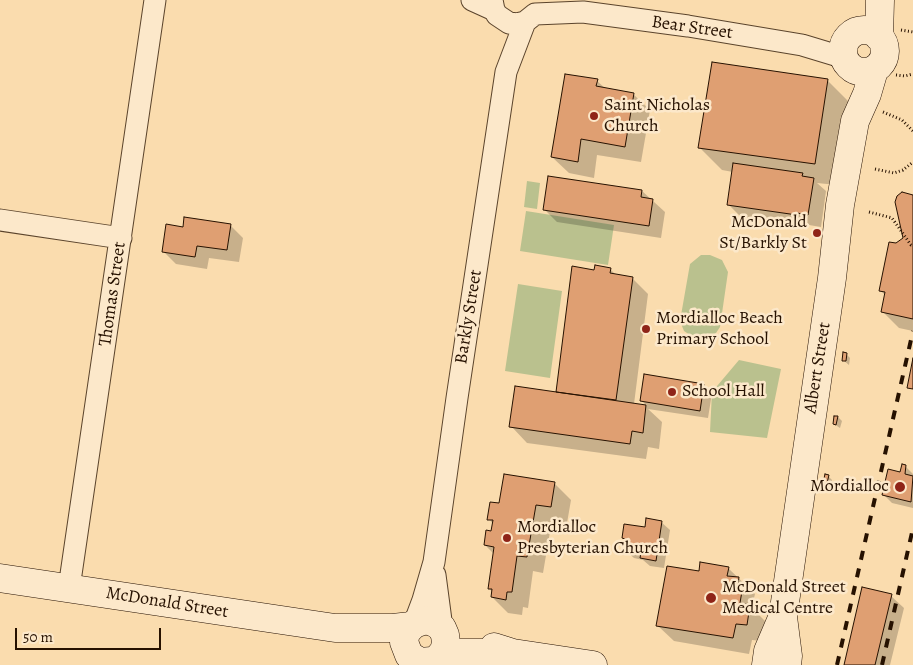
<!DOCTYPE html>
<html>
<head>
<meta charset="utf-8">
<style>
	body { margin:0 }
	#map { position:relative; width:913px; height:665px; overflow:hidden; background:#fadcae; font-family:Alegreya,serif }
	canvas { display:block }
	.scale { position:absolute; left:15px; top:628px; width:146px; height:22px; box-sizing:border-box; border:2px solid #261100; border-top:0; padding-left:6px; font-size:15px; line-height:18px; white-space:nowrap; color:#261100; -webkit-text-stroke:4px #fce8ca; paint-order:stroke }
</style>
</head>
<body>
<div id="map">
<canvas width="913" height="665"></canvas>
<div class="scale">50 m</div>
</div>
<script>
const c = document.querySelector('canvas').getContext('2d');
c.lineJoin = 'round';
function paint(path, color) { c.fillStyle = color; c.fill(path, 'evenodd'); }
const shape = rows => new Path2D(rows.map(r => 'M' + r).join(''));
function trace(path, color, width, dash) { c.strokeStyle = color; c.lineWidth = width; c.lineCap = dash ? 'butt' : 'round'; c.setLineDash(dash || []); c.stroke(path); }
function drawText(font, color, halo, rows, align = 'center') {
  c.font = font + ' Alegreya,serif'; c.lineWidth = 5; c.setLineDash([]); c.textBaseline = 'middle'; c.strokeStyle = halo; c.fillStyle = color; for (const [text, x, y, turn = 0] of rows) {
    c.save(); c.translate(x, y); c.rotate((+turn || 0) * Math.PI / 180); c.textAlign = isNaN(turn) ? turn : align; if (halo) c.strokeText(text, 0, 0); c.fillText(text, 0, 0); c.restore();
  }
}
const green = shape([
	[527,181,540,183,537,209,524,207],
	[526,211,614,225,608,265,520,251],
	[701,255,710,255,722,260,728,272,720,327,716,333,709,337,695,337,690,335,684,331,680,321,690,264],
	[518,284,562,291,550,378,505,371],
	[739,360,781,369,767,438,710,432,712,392]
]);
const shadow = shape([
	[827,80,850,103,837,185,817,183,826,191,821,227,809,225,809,227,741,217,728,204,733,172,722,170,700,148],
	[597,81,606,89,633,94,650,110,641,162,597,155,594,178,569,173,552,157],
	[642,191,665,212,661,238,557,222,544,209],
	[913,196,913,331,899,328,883,312,886,296,880,290,897,244,904,239],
	[230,225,243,238,239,262,209,258,207,269,176,264,163,251,184,228],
	[610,269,616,275,632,278,648,294,634,404,647,406,641,400,704,385,712,393,708,418,648,409,662,422,659,449,648,447,646,459,527,443,511,426,557,393,595,272],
	[846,354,850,358,849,365,843,360],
	[838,417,842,421,840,428,834,424],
	[902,466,906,467,913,474,913,508,892,503,884,495,901,473],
	[828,476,832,480,831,487,825,482],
	[554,483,571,500,567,523,552,520,543,573,533,571,528,608,523,607,522,615,508,613,492,597,492,592,489,588,494,554,485,545,492,532,493,524,489,519,500,505],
	[661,522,670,530,664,568,650,566,643,560,634,558,625,550,626,541,624,538],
	[728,568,755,594,754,598,759,603,757,613,766,622,763,641,752,640,749,654,674,641,657,625],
	[891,596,904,608,890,665,845,665]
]);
const building = shape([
	[712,62,828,79,815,164,698,148,712,62],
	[565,74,598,79,596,86,634,93,625,147,581,139,578,162,551,157,565,74],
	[733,163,803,173,802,176,814,178,808,215,797,213,797,215,727,205,733,163],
	[548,176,642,190,641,197,653,199,649,226,543,210,548,176],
	[902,192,913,195,913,319,881,312,885,292,879,291,889,242,896,243,903,238,895,202,897,196,902,192],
	[184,217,231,224,227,250,197,246,195,257,162,252,166,224,183,227,184,217],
	[595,265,611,268,610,273,633,277,616,400,556,392,572,266,594,270,595,265],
	[843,352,847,353,846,361,842,361,843,352],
	[913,358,913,389,907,388,913,358],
	[644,374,704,384,700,411,640,401,644,374],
	[515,386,646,405,643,433,632,431,630,444,509,427,515,386],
	[834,416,838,416,836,425,833,424,834,416],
	[902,464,906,465,905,474,913,476,911,502,882,495,888,469,900,472,902,464],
	[504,474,555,482,551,507,536,505,527,557,517,556,512,592,507,592,506,600,491,597,492,589,488,589,494,547,484,545,486,530,491,531,493,520,487,520,490,502,499,503,504,474],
	[825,474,829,475,827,483,823,483,825,474],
	[646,518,662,521,656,561,640,558,641,553,624,550,625,539,622,538,624,524,645,527,646,518],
	[700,562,729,567,727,576,739,577,738,584,743,585,740,603,750,605,747,625,736,624,733,638,656,626,667,566,699,571,700,562],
	[862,587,892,594,875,665,844,665,862,587]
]);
const path = shape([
	[901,30,913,32],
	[896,75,905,76,913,74],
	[883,112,902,120,913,131],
	[875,169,894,173,903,170,913,162],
	[869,212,892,218,911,245,913,245]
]);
const street = shape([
	[472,0,494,10],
	[492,0,494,10,497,15,509,23,517,24,525,22,535,14],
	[535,14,583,12,688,26,802,45,845,58],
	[0,220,121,238],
	[435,575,442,628],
	[69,588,155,0],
	[414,624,423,600,434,562,457,398,506,72,525,22]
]);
const secondary = shape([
	'843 51a21 21 0 1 1 42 0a21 21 0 1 1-42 0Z',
	[879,37,880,0],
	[0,578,335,628,393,628,411,626],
	[783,617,788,656,787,665],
	[494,647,513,653,593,665],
	[439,657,444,651,446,643,445,635,442,628,435,623,426,620,414,624,406,632,404,642,409,655,420,662,432,661,444,656,455,653,510,653],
	[766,665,768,651,783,616,832,278,840,205,855,121,867,94,874,70]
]);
const rail = shape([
	[837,665,913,331],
	[882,665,913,528]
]);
const markers = [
	[594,116,5,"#8f2418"],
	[817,233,5,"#8f2418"],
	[646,329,5,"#8f2418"],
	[672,392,5,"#8f2418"],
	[900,487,6,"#8f2418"],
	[507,538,5,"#8f2418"],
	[711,598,6,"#8f2418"]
];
const streetNames = [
	["Bear Street",692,28,8],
	["Thomas Street",113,294,-82],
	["Barkly Street",469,317,-81],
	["Albert Street",818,368,-81],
	["McDonald Street",167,603,9]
];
const poiNames = [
	["Saint Nicholas",604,106],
	["Church",604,127],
	["McDonald",807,223,"right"],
	["St/Barkly St",807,244,"right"],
	["Mordialloc Beach",656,319],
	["Primary School",656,340],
	["School Hall",682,392],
	["Mordialloc",889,487,"right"],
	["Mordialloc",517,528],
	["Presbyterian Church",517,549],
	["McDonald Street",722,588],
	["Medical Centre",722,609]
];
paint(green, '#bac18e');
paint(shadow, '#0003');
paint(building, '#df9f72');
trace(building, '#261100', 1);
trace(street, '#5b442c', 23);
trace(secondary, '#261100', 29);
trace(path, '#261100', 3, [1, 2.5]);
trace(street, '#fce8ca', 21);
trace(secondary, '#fce8ca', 28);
trace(rail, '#261100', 4, [9, 9]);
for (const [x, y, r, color] of markers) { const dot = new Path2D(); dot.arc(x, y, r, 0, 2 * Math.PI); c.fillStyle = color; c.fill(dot); trace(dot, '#fce8ca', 2); }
drawText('18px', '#261100', '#fce8ca', streetNames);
drawText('18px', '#261100', '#fce8ca', poiNames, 'left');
</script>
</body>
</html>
